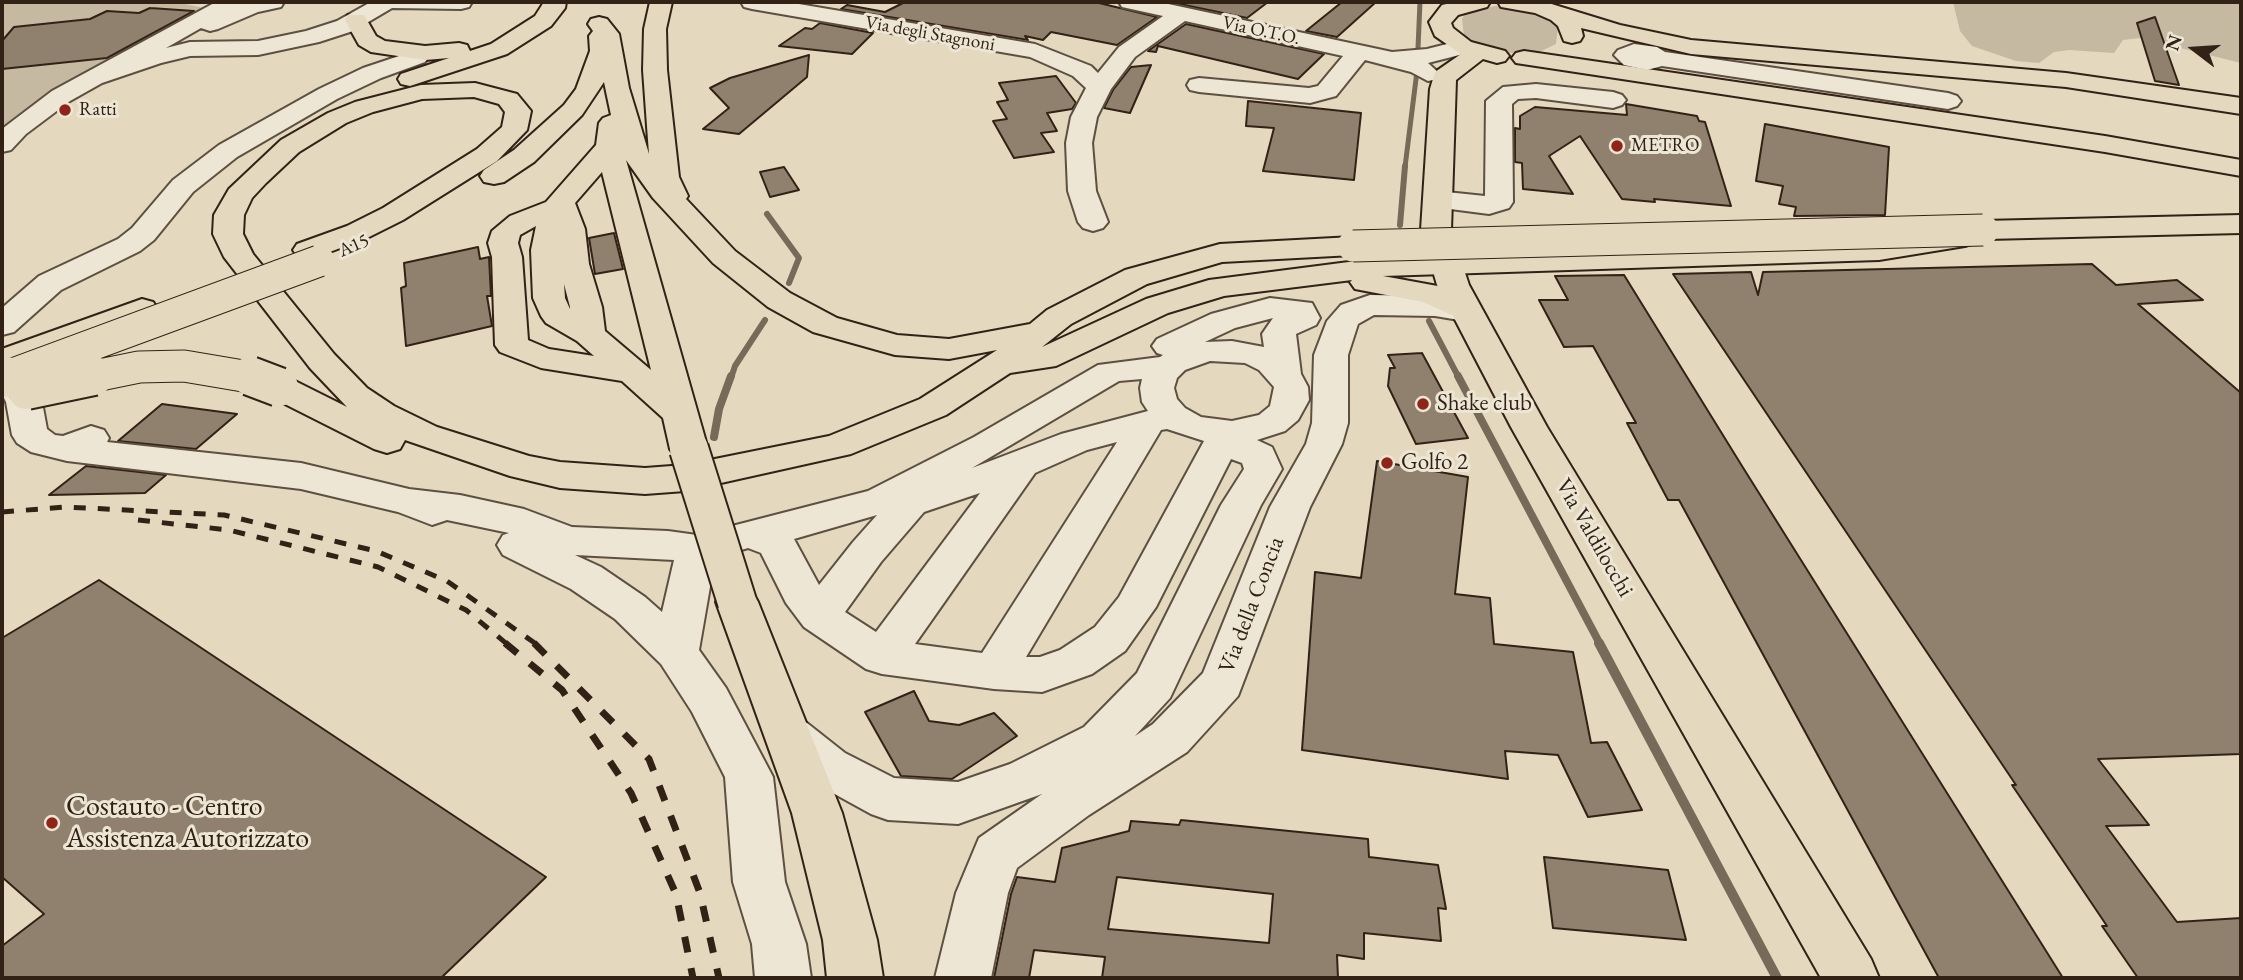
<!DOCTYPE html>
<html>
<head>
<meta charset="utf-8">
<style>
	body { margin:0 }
	#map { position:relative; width:2243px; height:980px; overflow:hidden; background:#e4d8bf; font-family:"EB Garamond",serif }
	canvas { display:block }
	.frame { position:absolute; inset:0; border:4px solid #322216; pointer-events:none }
	.north { position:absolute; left:2159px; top:14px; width:70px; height:70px; -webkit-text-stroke:5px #ede6d5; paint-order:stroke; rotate:287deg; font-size:19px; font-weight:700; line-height:28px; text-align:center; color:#322216 }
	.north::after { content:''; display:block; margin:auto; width:24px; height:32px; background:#322216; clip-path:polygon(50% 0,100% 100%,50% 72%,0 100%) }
</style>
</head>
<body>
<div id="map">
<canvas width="2243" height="980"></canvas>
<div class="frame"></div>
<div class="north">N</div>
</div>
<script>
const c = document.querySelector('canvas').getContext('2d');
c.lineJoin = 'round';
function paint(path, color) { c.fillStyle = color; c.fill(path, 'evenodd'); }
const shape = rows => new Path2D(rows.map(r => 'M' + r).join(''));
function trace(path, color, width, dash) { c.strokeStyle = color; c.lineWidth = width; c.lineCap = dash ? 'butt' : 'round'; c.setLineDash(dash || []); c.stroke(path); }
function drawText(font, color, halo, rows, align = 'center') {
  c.font = font + ' "EB Garamond",serif'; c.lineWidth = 6; c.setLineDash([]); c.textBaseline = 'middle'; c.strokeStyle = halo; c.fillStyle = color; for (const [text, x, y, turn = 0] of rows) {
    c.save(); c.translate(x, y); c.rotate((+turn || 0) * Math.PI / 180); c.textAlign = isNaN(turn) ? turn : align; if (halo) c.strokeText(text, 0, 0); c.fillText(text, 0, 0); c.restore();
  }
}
const green = shape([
	[2,2,176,2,208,9,2,133],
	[1953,2,2241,2,2241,63,2140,38,2123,40,2114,53,2069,50,2054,52,2039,63,2016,61,1972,46,1960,31],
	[1495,6,1523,8,1554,21,1558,26,1556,44,1539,52,1511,53,1496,51,1471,42,1464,36,1462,19,1465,14]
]);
const streamFar3 = shape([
	[1405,167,1417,71,1420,2]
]);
const streamFar2 = shape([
	[767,214,799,258,789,283],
	[1400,225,1405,166],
	[1429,321,1459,378],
	[731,378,735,366,765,320]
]);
const streamFar1 = shape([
	[1458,376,1600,644],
	[714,437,719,409,731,376]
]);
const stream = shape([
	[1599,643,1777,978]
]);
const building = shape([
	[905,2,1095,2,1157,17,1117,45,1051,32,1043,40,1025,36,1028,40,841,9,847,5,885,12,905,2],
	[1170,2,1268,2,1247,18,1170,2],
	[1342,2,1376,2,1337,37,1306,31,1342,2],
	[150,8,194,11,107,58,2,69,2,41,14,27,90,19,107,11,139,13,150,8],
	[2155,17,2179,85,2155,81,2137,23,2155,17],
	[820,23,873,33,852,54,779,46,805,28,812,29,820,23],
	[1186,24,1324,54,1298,79,1158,46,1156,52,1148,51,1186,24],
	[809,55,807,77,739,134,703,129,729,108,710,88,730,78,809,55],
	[1151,65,1130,113,1104,108,1113,90,1131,67,1151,65],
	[1056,76,1076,103,1072,109,1047,113,1057,131,1041,133,1054,152,1014,158,993,121,1007,119,997,102,1008,100,999,83,1056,76],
	[1248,101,1361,113,1354,180,1263,171,1274,128,1246,126,1248,101],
	[1626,104,1697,116,1699,121,1705,122,1731,206,1654,199,1655,202,1622,199,1580,136,1549,156,1573,194,1523,189,1522,163,1515,162,1515,128,1520,129,1520,116,1535,107,1627,115,1626,104],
	[1765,124,1889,147,1885,215,1794,216,1796,207,1779,204,1783,186,1756,181,1765,124],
	[784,167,799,190,770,197,760,172,784,167],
	[614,233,623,269,595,274,589,238,614,233],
	[478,247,480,259,489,257,491,296,487,296,492,326,406,346,401,288,406,286,404,263,478,247],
	[2092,264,2116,285,2177,280,2203,300,2138,304,2241,393,2241,754,2098,759,2149,825,2106,826,2177,922,2241,918,2241,978,2138,978,2102,926,2107,926,2012,785,2016,785,1673,274,1751,272,1758,295,1763,272,2092,264],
	[1624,275,1742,466,2063,978,1939,978,1679,500,1668,500,1627,423,1636,423,1593,346,1564,347,1539,300,1568,300,1555,276,1624,275],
	[1422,353,1468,438,1416,444,1388,386,1390,368,1395,368,1388,355,1422,353],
	[162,404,237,414,196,449,118,441,162,404],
	[1377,461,1468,477,1455,594,1490,598,1494,644,1573,652,1591,743,1607,742,1642,810,1588,817,1558,755,1505,751,1508,779,1302,750,1315,572,1361,578,1377,461],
	[86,466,166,475,145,493,49,495,86,466],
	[99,580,546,877,441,978,2,978,2,946,44,914,2,877,2,638,99,580],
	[914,691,929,721,959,725,994,713,1017,736,952,779,901,776,865,712,914,691],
	[1181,820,1368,839,1369,857,1438,865,1446,909,1438,908,1441,941,1364,933,1364,959,1337,955,1338,978,1102,978,1105,957,1034,950,1029,978,994,978,1011,894,1017,877,1055,882,1062,848,1129,831,1131,821,1179,825,1181,820],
	[1117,877,1273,894,1269,943,1108,929,1117,877],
	[1544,857,1668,870,1686,940,1553,928,1544,857]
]);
const minor = shape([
	[216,2,284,2,281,7,258,12,218,29,210,31,201,28,166,48,190,42,258,41,306,31,337,21,371,2,472,2,469,7,461,9,392,8,353,31,319,42,258,55,190,56,161,63,102,83,70,101,26,134,11,150,2,152,2,129,52,91,216,2],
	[741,2,787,2,1035,44,1091,66,1098,73,1119,47,1163,16,1122,7,1119,2,1159,2,1392,52,1427,49,1463,40,1471,42,1475,47,1471,52,1428,63,1440,74,1437,79,1428,81,1411,72,1365,60,1336,96,1310,103,1199,92,1190,90,1187,85,1190,80,1199,78,1309,88,1318,86,1343,56,1185,21,1135,57,1111,89,1097,117,1092,143,1096,191,1108,222,1103,228,1093,231,1083,228,1078,222,1068,191,1066,143,1071,117,1086,88,1073,76,1030,57,752,9,744,7,741,2],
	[1634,44,1657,47,1665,52,1948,93,1957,96,1961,101,1957,106,1948,109,1662,66,1647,70,1624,65,1614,55,1618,50,1634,44],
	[417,50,425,52,429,57,425,62,381,78,337,99,237,157,193,192,154,240,140,251,61,290,14,332,2,335,2,308,39,276,118,239,132,228,173,180,219,145,319,89,363,68,417,50],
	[1536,84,1613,92,1622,95,1626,100,1622,105,1613,108,1536,98,1518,99,1512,104,1513,202,1509,208,1489,214,1427,206,1423,200,1427,194,1437,191,1485,196,1486,101,1503,87,1536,84],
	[1370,295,1435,296,1476,304,1481,311,1476,318,1465,321,1435,316,1374,315,1358,324,1348,355,1348,423,1342,444,1310,507,1238,696,1187,752,1089,815,1017,868,1008,893,991,978,935,978,956,893,979,838,1042,794,958,824,888,820,871,814,811,781,773,751,767,737,773,723,790,718,807,723,845,753,894,778,958,782,1010,764,1084,727,1137,673,1221,505,1244,469,1242,463,1231,459,1156,607,1125,651,1092,674,1042,692,994,689,882,674,866,669,804,627,786,603,761,553,748,548,715,558,699,650,726,688,773,777,785,882,806,944,811,978,755,978,752,944,733,882,725,777,692,712,661,664,615,619,571,589,503,555,497,545,503,535,509,533,447,520,432,525,398,512,301,489,67,461,31,452,17,443,12,435,6,402,2,394,2,353,14,356,19,363,42,402,47,429,55,435,63,436,91,426,104,430,109,438,107,442,301,463,409,489,460,495,524,509,572,527,668,531,697,535,868,491,974,437,1098,365,1160,357,1163,355,1157,353,1152,346,1157,339,1211,314,1270,298,1312,303,1320,318,1316,325,1296,334,1301,374,1308,387,1309,400,1298,420,1285,431,1257,440,1272,447,1282,469,1261,505,1170,698,1135,736,1153,724,1203,673,1270,507,1306,444,1312,423,1314,355,1327,321,1341,305,1370,295],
	[1273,318,1262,334,1264,347,1232,341,1205,342,1235,328,1273,318],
	[1210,361,1245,363,1259,370,1274,387,1270,406,1259,415,1232,421,1201,417,1185,408,1177,399,1174,388,1177,378,1185,370,1210,361],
	[1142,379,1140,388,1142,402,1148,411,1061,434,972,468,1119,381,1142,379],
	[1167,429,1204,441,1119,597,1095,627,1060,650,1040,657,1026,657,1161,430,1167,429],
	[1117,442,982,653,915,644,1035,473,1087,450,1117,442],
	[980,493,876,632,845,612,881,562,924,512,980,493],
	[877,515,853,542,819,585,794,539,877,515],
	[575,555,674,560,662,612,645,597,601,567,575,555]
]);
const major = shape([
	[1455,2,1490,2,1487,7,1458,15,1451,23,1453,28,1471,42,1505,51,1509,56,1505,61,1497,63,1483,59,1456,80,1451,230,1469,285,1547,427,1871,959,1879,978,1821,978,1511,427,1437,285,1421,230,1430,89,1435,72,1461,54,1435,36,1429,22,1442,5,1455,2],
	[1498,2,1545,2,1620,25,1691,40,2066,73,2241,98,2241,114,2066,87,1691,54,1581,28,1583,36,1580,41,1572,43,1564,41,1558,26,1551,20,1535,13,1501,7,1498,2],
	[1524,51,2105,136,2241,160,2241,176,2105,152,1516,63,1512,58,1516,53,1524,51]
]);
const highway = shape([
	[544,2,566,2,565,8,551,26,507,54,410,86,401,84,398,79,401,74,449,58,425,60,371,52,359,45,345,20,348,15,364,15,376,36,385,41,425,46,459,43,467,45,470,51,491,44,535,16,544,2],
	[650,2,672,2,666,29,667,70,679,177,688,196,686,199,735,251,790,293,837,318,897,335,949,339,1030,324,1047,310,1125,270,1220,244,1353,237,1364,240,1368,246,1364,252,1353,255,1222,262,1147,284,1071,324,1042,347,1146,299,1209,280,1403,255,1590,253,1879,242,1959,229,1983,221,2241,215,2241,233,1987,239,1965,246,1879,260,1383,276,1443,287,1476,304,1481,311,1476,318,1465,321,1423,302,1355,289,1350,282,1352,280,1224,296,1168,313,1056,366,1010,373,946,415,851,454,685,491,645,494,560,488,510,476,405,440,400,449,387,453,374,449,267,395,262,387,267,379,279,376,291,379,347,407,310,368,224,257,213,234,214,215,229,189,281,140,328,113,355,102,421,85,475,83,517,94,531,111,527,130,497,161,403,220,367,238,319,256,308,259,297,256,293,250,297,244,347,226,383,208,477,149,502,127,505,112,499,104,474,97,422,99,373,112,346,123,299,152,266,183,252,198,244,215,243,234,253,254,334,354,367,388,394,406,437,427,529,456,560,462,645,468,685,465,829,436,920,399,997,350,949,359,895,355,813,332,768,307,713,263,653,198,626,160,708,449,702,457,689,461,676,457,670,449,663,418,622,381,541,368,500,352,495,345,492,257,488,243,492,231,510,216,546,202,596,145,599,123,603,118,611,115,604,82,582,115,534,162,504,182,494,184,484,182,480,176,484,170,514,150,564,105,576,89,590,51,589,36,593,31,588,24,591,19,599,17,607,19,619,34,629,88,649,154,643,70,644,29,650,2],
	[602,172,651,370,605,331,602,307,589,264,585,229,575,203,602,172],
	[536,226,531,250,533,298,541,316,546,323,577,341,594,356,549,349,528,340,522,257,518,243,520,235,536,226],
	[564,284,570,307,570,309,565,298,564,284],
	[142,299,153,302,158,309,153,316,2,370,2,349,142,299],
	[737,586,752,591,758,602,842,813,877,940,883,978,827,978,823,940,792,813,716,602,722,591,737,586]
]);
const railFar1 = shape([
	[2,512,66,507,224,515,376,551,447,581,536,644],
	[138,520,229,530,378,567,466,610,507,644]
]);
const rail = shape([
	[505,643,562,690,631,793,676,894,693,978],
	[534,643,649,759,700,893,719,978]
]);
const highwayBridgeFar1 = shape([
	[1353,246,1983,230],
	[2,378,319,261],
	[85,378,139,367,184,366,255,378]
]);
const highwayBridge = shape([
	[250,376,279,387],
	[2,378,7,376],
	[27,390,94,376],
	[689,449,737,602]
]);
const markers = [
	[65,110,7,"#8f2418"],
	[1617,146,7,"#8f2418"],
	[1423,404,7,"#8f2418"],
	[1387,463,7,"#8f2418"],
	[52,823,7,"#8f2418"]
];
const farStreetnames = [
	["Via O.T.O.",1261,31,12],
	["Via degli Stagnoni",930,34,10],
	["A15",354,246,-24]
];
const farPoinames = [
	["Ratti",79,110],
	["METRO",1631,146]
];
const poiNames = [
	["Shake club",1437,404],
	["Golfo 2",1401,463]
];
const streetNames = [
	["Via Valdilocchi",1594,538,60],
	["Via della Concia",1252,605,-69]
];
const nearPoinames = [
	["Costauto - Centro",66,807],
	["Assistenza Autorizzato",66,839]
];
paint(green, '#c6b9a2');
trace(streamFar3, '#786a59', 5);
trace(streamFar2, '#786a59', 6);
trace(streamFar1, '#786a59', 8);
trace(stream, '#786a59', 10);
paint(building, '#8f816e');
trace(building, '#322216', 2);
trace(minor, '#5e5040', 4);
trace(major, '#322216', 4);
trace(highway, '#322216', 4);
paint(minor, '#ede6d5');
paint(major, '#e4d8bf');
paint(highway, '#e4d8bf');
trace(railFar1, '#322216', 5, [12, 12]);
trace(rail, '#322216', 7, [16, 16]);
trace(highwayBridgeFar1, '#322216', 33, []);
trace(highwayBridge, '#322216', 42, []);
trace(highwayBridgeFar1, '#e4d8bf', 31);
trace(highwayBridge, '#e4d8bf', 38);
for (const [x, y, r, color] of markers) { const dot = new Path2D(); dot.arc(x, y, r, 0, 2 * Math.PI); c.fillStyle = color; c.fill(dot); trace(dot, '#ede6d5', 2.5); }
drawText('19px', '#322216', '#ede6d5', farStreetnames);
drawText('19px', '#322216', '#ede6d5', farPoinames, 'left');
drawText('23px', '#322216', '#ede6d5', poiNames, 'left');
drawText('23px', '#322216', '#ede6d5', streetNames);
drawText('28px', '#322216', '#ede6d5', nearPoinames, 'left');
</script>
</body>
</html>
